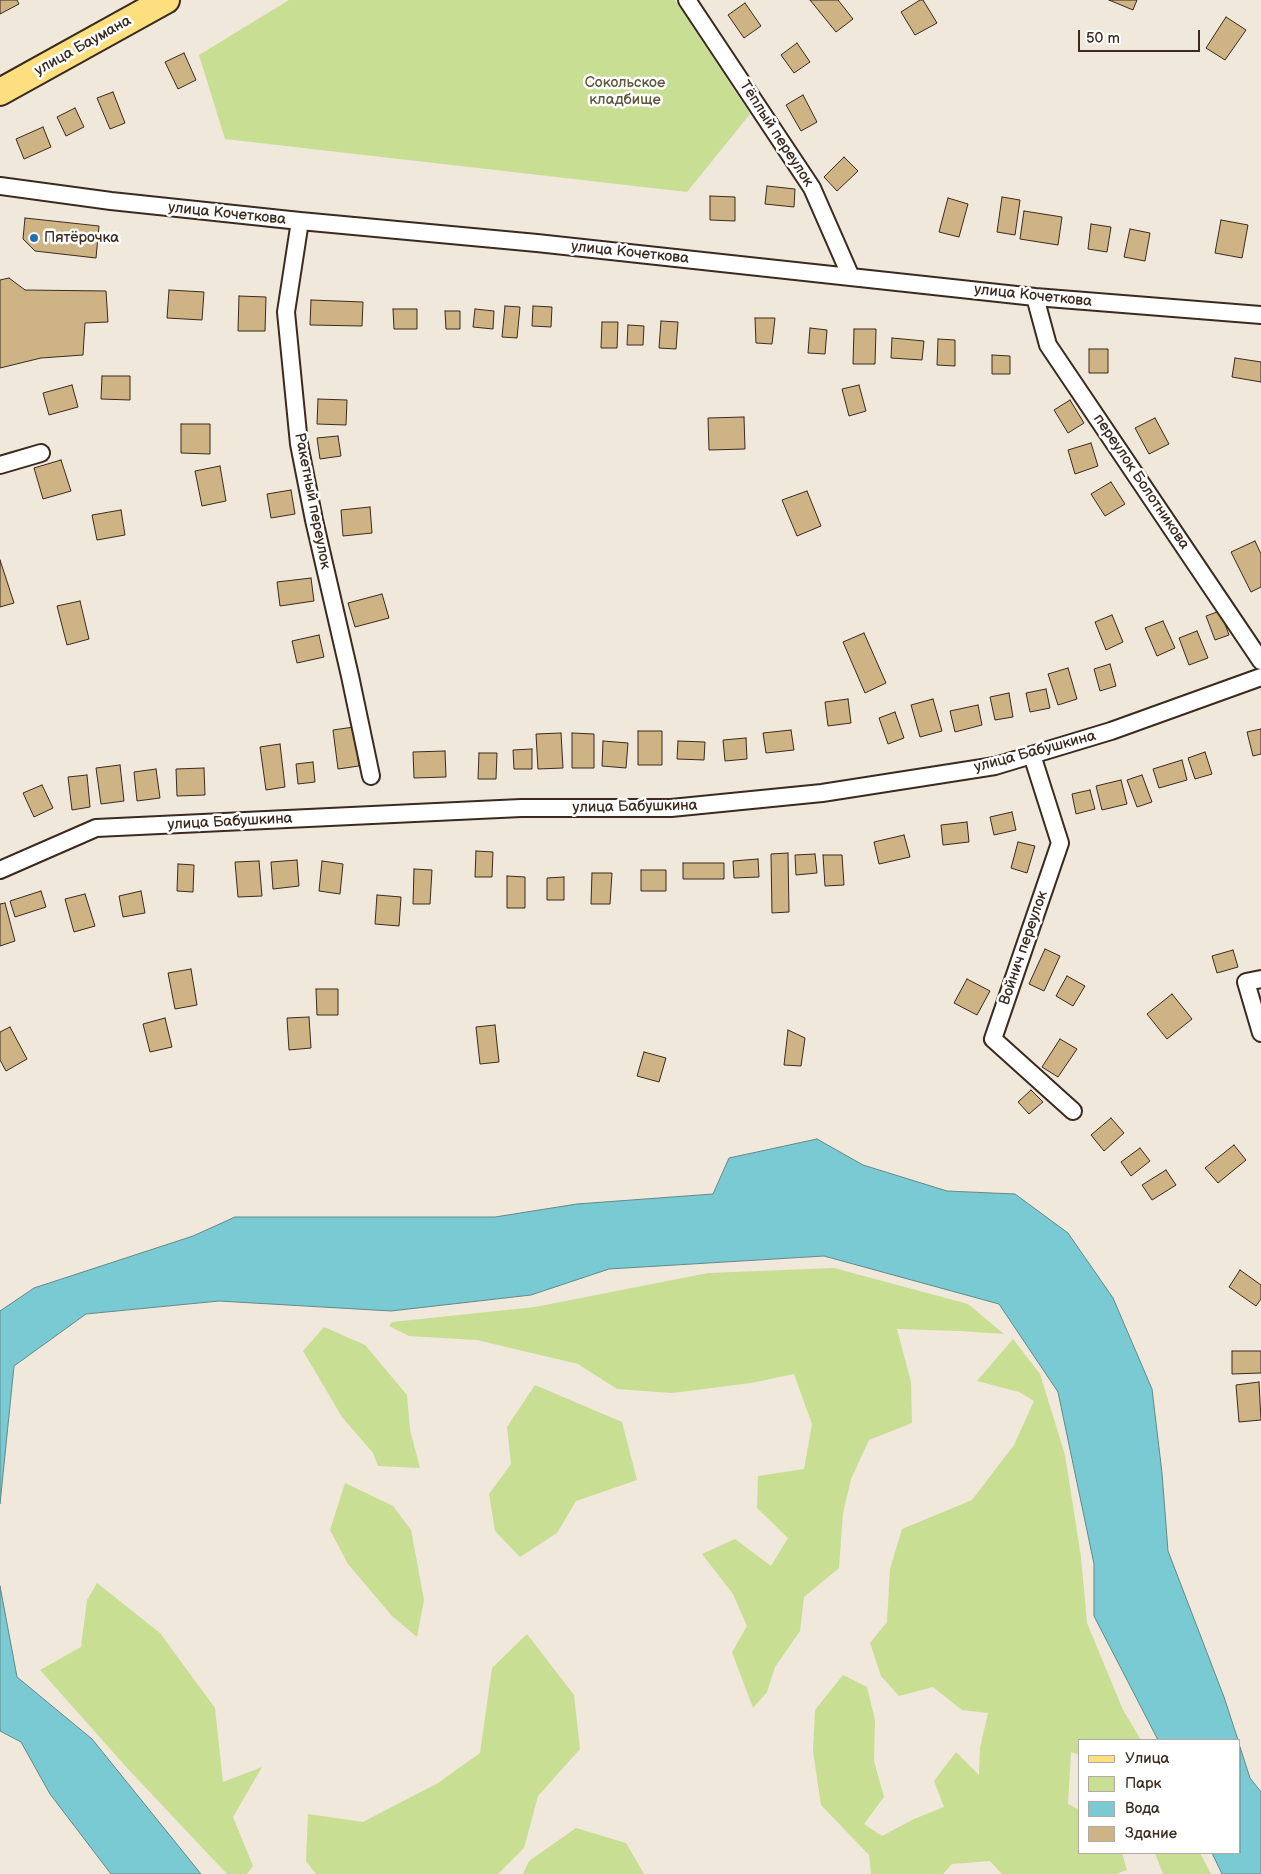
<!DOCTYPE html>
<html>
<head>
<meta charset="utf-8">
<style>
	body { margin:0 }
	#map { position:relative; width:1261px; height:1874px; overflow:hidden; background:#f0e8da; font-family:"Balsamiq Sans",sans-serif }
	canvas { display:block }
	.legend { position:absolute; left:1078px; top:1739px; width:162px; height:115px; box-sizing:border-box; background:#fff; border:1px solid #b1aaa5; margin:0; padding:6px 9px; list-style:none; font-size:15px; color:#3b2a1e }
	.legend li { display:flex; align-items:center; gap:10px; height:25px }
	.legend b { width:25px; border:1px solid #b1aaa5 }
	.scale { position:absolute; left:1078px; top:30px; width:122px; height:22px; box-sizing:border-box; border:2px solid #3b2a1e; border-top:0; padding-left:6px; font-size:15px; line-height:18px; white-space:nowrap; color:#3b2a1e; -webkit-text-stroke:4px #fff; paint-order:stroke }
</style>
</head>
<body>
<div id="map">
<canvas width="1261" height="1874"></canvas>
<ul class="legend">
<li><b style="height:6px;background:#fedf80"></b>Улица</li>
<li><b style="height:14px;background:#c7de93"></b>Парк</li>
<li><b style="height:14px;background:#79cad2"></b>Вода</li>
<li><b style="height:14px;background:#ceb384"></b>Здание</li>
</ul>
<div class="scale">50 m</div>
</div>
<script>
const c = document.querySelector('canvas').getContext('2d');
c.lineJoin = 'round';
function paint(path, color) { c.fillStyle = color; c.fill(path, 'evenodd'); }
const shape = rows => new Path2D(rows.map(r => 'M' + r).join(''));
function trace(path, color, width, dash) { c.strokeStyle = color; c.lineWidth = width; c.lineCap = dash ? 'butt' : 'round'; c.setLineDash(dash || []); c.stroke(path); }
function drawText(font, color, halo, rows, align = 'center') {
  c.font = font + ' "Balsamiq Sans",sans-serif'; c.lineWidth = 5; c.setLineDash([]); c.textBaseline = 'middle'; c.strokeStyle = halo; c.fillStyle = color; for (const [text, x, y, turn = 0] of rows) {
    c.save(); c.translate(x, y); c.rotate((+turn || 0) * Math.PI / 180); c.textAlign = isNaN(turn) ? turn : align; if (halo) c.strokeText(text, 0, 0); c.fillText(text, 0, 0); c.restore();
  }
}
const green = shape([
	[289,0,675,0,750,114,687,192,225,139,199,55],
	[834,1268,968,1304,1004,1334,960,1331,897,1329,911,1382,912,1423,869,1440,851,1479,843,1513,839,1568,804,1597,800,1631,775,1667,767,1692,753,1708,732,1652,747,1626,733,1594,702,1554,735,1539,771,1566,788,1538,757,1508,758,1476,804,1469,812,1424,794,1374,751,1383,672,1393,617,1389,578,1364,477,1340,409,1336,389,1326,392,1322,535,1307,708,1273],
	[324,1327,365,1345,407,1395,410,1430,420,1468,378,1466,373,1453,342,1417,303,1351],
	[1013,1339,1040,1374,1065,1455,1081,1557,1087,1623,1123,1710,1141,1740,1080,1740,1080,1755,1071,1752,1068,1804,1080,1810,1080,1853,1122,1853,1127,1870,1116,1874,1002,1874,990,1861,952,1864,943,1874,871,1874,869,1855,821,1805,813,1751,815,1710,843,1675,867,1687,875,1720,874,1761,884,1797,864,1824,882,1836,914,1819,944,1807,934,1781,956,1752,979,1775,980,1748,988,1713,962,1710,933,1687,899,1696,881,1676,870,1643,887,1622,890,1569,902,1529,972,1500,1014,1445,1034,1401,1019,1392,977,1381],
	[535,1385,622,1422,637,1480,576,1501,557,1533,520,1557,495,1531,489,1494,511,1464,507,1427],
	[345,1483,393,1506,411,1530,424,1600,417,1637,392,1616,348,1564,330,1530],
	[97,1583,160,1633,215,1708,223,1782,262,1767,233,1817,253,1866,247,1874,227,1874,128,1769,40,1670,81,1647,87,1600],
	[527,1634,574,1695,580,1749,538,1796,524,1848,498,1874,316,1874,306,1861,308,1814,363,1822,438,1783,480,1753,492,1668],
	[576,1828,626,1843,644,1874,523,1874,529,1861],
	[1155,1853,1200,1853,1211,1874,1163,1874]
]);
const water = shape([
	[817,1139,863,1165,947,1191,1015,1194,1068,1233,1113,1298,1152,1389,1162,1473,1168,1551,1224,1697,1238,1740,1158,1740,1094,1616,1094,1564,1058,1392,999,1304,824,1256,609,1269,531,1295,391,1311,219,1301,86,1314,14,1366,0,1504,0,1311,34,1288,193,1236,235,1217,495,1217,577,1204,713,1194,729,1158,817,1139],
	[0,1586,17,1677,92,1739,201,1874,111,1874,50,1794,21,1742,0,1731,0,1586],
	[1240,1747,1250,1778,1261,1792,1261,1874,1222,1874,1212,1853,1240,1853,1240,1747]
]);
const building = shape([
	[0,0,17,0,19,4,0,14,0,0],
	[810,0,838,0,853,19,836,32,810,0],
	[920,0,923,0,937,23,915,35,901,12,920,0],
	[1109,0,1137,0,1133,10,1109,0],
	[745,3,761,26,744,38,728,15,745,3],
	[1226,17,1246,30,1225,60,1206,48,1226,17],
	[797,43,810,62,794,73,781,55,797,43],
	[184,53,196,80,178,89,165,62,184,53],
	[113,92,125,123,110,129,97,98,113,92],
	[803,95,817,122,801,131,786,105,803,95],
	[75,108,84,127,66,136,57,117,75,108],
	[43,127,51,147,24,159,16,139,43,127],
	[844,157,858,171,837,191,824,177,844,157],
	[767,186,795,189,794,207,765,204,767,186],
	[710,196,735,197,735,221,710,220,710,196],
	[1002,197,1020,200,1015,235,997,232,1002,197],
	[948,198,968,204,959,237,939,232,948,198],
	[1024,211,1062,217,1058,245,1020,239,1024,211],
	[25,218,99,226,96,258,35,251,23,239,25,218],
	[1221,220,1248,225,1242,258,1215,253,1221,220],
	[1091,224,1111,227,1107,252,1088,249,1091,224],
	[1130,229,1150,233,1145,261,1124,257,1130,229],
	[9,278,25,290,106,291,108,322,85,323,83,355,41,358,0,368,0,280,9,278],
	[169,290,204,292,202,320,167,318,169,290],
	[239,296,266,297,265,331,238,331,239,296],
	[311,300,363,302,362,326,310,325,311,300],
	[505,306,520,307,517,338,502,337,505,306],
	[533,306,552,307,551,327,532,326,533,306],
	[393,309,417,309,417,329,394,329,393,309],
	[475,309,494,311,493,329,473,327,475,309],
	[445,311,460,311,460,329,446,329,445,311],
	[755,318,775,318,772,344,756,343,755,318],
	[661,321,678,322,676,349,659,348,661,321],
	[602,322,618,322,617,348,601,348,602,322],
	[628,325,644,326,643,345,627,345,628,325],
	[810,328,827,330,825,354,808,353,810,328],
	[854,329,876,329,875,364,853,364,854,329],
	[892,338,924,341,922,360,891,358,892,338],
	[938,339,955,340,955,366,937,365,938,339],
	[1089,349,1108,349,1108,373,1089,373,1089,349],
	[992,355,1010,356,1010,374,992,374,992,355],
	[1235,358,1261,362,1261,382,1232,377,1235,358],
	[102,376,130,376,130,400,101,399,102,376],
	[72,385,78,407,49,415,43,393,72,385],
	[859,385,866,411,849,416,842,389,859,385],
	[318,399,347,400,346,425,317,424,318,399],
	[1070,400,1084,423,1068,433,1054,410,1070,400],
	[744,417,745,449,709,450,708,418,744,417],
	[1155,418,1169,444,1149,454,1135,428,1155,418],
	[181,424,210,424,210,454,181,453,181,424],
	[338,436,341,456,320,459,317,438,338,436],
	[1091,443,1098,466,1075,474,1068,450,1091,443],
	[61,460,71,491,43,499,34,468,61,460],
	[220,466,226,501,202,506,195,471,220,466],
	[1111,482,1125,504,1105,516,1091,494,1111,482],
	[291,490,295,514,271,518,267,494,291,490],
	[807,491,821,526,797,536,782,500,807,491],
	[370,507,372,533,343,536,341,510,370,507],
	[121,510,125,535,97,540,92,515,121,510],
	[1255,541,1261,554,1261,587,1251,592,1231,552,1255,541],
	[0,560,14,603,0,607,0,560],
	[311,578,314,601,280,606,277,582,311,578],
	[382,594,389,618,355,627,348,603,382,594],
	[80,601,89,639,67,645,57,606,80,601],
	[1220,611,1229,635,1215,640,1206,616,1220,611],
	[1112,615,1123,642,1106,650,1095,622,1112,615],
	[1163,621,1175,648,1157,656,1145,628,1163,621],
	[1197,631,1208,658,1189,665,1179,638,1197,631],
	[864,633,886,683,865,693,843,642,864,633],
	[319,635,324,657,297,663,292,641,319,635],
	[1110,664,1116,686,1100,691,1094,669,1110,664],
	[1068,668,1077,699,1058,705,1048,674,1068,668],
	[1046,689,1050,708,1030,712,1026,693,1046,689],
	[1009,693,1013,717,995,720,990,697,1009,693],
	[848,699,851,723,828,726,825,702,848,699],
	[933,699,942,731,920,737,911,705,933,699],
	[978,705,982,725,955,732,950,711,978,705],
	[895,712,904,738,888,744,879,718,895,712],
	[354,727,359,766,338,769,333,730,354,727],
	[1261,729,1261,754,1253,756,1247,732,1261,729],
	[791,730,794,750,766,753,763,733,791,730],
	[638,731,662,731,662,765,638,765,638,731],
	[561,733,563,768,538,769,536,734,561,733],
	[572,733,594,734,594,768,572,768,572,733],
	[746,738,747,759,725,761,723,740,746,738],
	[603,741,628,743,626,768,602,766,603,741],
	[678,741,705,742,704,760,677,759,678,741],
	[280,744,285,787,266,790,260,747,280,744],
	[532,749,532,769,514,769,513,750,532,749],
	[445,751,446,777,414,778,413,752,445,751],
	[1205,752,1212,774,1195,779,1188,758,1205,752],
	[479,753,497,753,496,779,478,779,479,753],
	[1182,760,1187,780,1159,788,1153,769,1182,760],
	[313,762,315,782,298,784,296,764,313,762],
	[120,765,124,801,101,804,96,768,120,765],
	[204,768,205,795,177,796,176,769,204,768],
	[156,769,160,798,137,801,134,772,156,769],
	[87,775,90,807,72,810,68,777,87,775],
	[1142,775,1152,802,1137,807,1127,780,1142,775],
	[1121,780,1127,804,1102,810,1096,786,1121,780],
	[42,785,53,808,34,817,23,793,42,785],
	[1090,790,1095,809,1076,814,1072,794,1090,790],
	[1012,812,1016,830,994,835,990,817,1012,812],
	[967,822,969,842,943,845,941,825,967,822],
	[904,835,910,857,879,864,874,842,904,835],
	[1018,842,1035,846,1027,873,1011,868,1018,842],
	[476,851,493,852,492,877,475,877,476,851],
	[788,853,789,912,772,913,771,854,788,853],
	[815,854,817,873,796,875,795,855,815,854],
	[823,855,842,855,844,885,825,886,823,855],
	[758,859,759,877,734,878,733,861,758,859],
	[297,860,299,886,273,889,271,862,297,860],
	[259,861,262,896,238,897,235,862,259,861],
	[322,861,343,864,340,894,319,891,322,861],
	[683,863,724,863,724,879,683,879,683,863],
	[178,864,194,865,193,892,177,891,178,864],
	[414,869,432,870,430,904,413,904,414,869],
	[641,870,666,870,666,891,641,891,641,870],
	[592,873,612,873,610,904,591,904,592,873],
	[507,876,525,877,525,908,507,908,507,876],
	[564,877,564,900,547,900,547,878,564,877],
	[41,891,46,907,15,917,10,901,41,891],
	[141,891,145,913,123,917,119,896,141,891],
	[85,894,95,926,74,932,65,899,85,894],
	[377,895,401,897,399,926,375,924,377,895],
	[5,903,15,941,0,946,0,904,5,903],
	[1045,949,1060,956,1044,991,1029,984,1045,949],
	[1233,950,1238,967,1217,973,1212,956,1233,950],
	[191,969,197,1005,175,1009,168,973,191,969],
	[1067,976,1085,986,1073,1006,1056,996,1067,976],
	[967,979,990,991,977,1015,954,1003,967,979],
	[316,989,338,989,338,1015,317,1015,316,989],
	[1172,994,1192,1019,1167,1039,1147,1014,1172,994],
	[309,1017,311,1048,289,1050,287,1018,309,1017],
	[165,1018,172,1047,150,1052,143,1024,165,1018],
	[495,1025,499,1062,480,1064,476,1027,495,1025],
	[10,1027,27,1059,6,1071,0,1060,0,1032,10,1027],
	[788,1030,805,1038,801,1066,784,1065,788,1030],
	[1060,1039,1077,1049,1058,1077,1042,1067,1060,1039],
	[644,1052,666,1058,659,1082,637,1076,644,1052],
	[1031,1090,1043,1102,1029,1114,1018,1102,1031,1090],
	[1111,1118,1124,1133,1104,1151,1091,1135,1111,1118],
	[1234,1145,1246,1160,1218,1183,1205,1168,1234,1145],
	[1140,1148,1150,1161,1131,1176,1121,1162,1140,1148],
	[1166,1170,1176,1185,1152,1200,1142,1185,1166,1170],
	[1240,1270,1261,1285,1261,1299,1256,1306,1229,1287,1240,1270],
	[1232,1351,1261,1351,1261,1373,1232,1374,1232,1351],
	[1259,1382,1261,1420,1239,1422,1236,1385,1259,1382]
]);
const minor = shape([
	[687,0,812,188,851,277],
	[0,186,111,201,300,221,537,243,1035,297,1261,315],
	[300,221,286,312,299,444,314,520,350,676,371,776],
	[1035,297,1048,345,1261,661],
	[0,465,41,453],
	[1032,755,1060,843,993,1039,1073,1111],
	[0,870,96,828,521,808,671,808,822,793,995,766,1111,731,1261,677],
	[1261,979,1246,982,1261,1033]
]);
const primary = shape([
	[0,92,166,0]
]);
const markers = [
	[34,238,5,"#1f6fb2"]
];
const streetNames = [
	["улица Баумана",83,46,-29],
	["Тёплый переулок",776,134,57],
	["улица Кочеткова",227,214,6],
	["улица Кочеткова",630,253,6],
	["улица Кочеткова",1033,296,6],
	["переулок Болотникова",1141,482,56],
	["Ракетный переулок",312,501,79],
	["улица Бабушкина",1035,752,-15],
	["улица Бабушкина",635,807,-1],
	["улица Бабушкина",230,822,-3],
	["Войнич переулок",1024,948,-71]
];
const parkNames = [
	["Сокольское",625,83],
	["кладбище",625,100]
];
const poiNames = [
	["Пятёрочка",44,238]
];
paint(green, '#c7de93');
paint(water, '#79cad2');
trace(water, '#608a8a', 1);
paint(building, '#ceb384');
trace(building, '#3b2a1e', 1);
trace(minor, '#3b2a1e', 20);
trace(primary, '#3b2a1e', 30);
trace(minor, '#fff', 16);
trace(primary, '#fedf80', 26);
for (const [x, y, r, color] of markers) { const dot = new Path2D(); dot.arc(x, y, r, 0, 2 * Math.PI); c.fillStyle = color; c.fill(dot); trace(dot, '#fff', 2); }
drawText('15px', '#3b2a1e', '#fff', streetNames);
drawText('15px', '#5e573b', '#fff', parkNames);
drawText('15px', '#3b2a1e', '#fff', poiNames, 'left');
</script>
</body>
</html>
